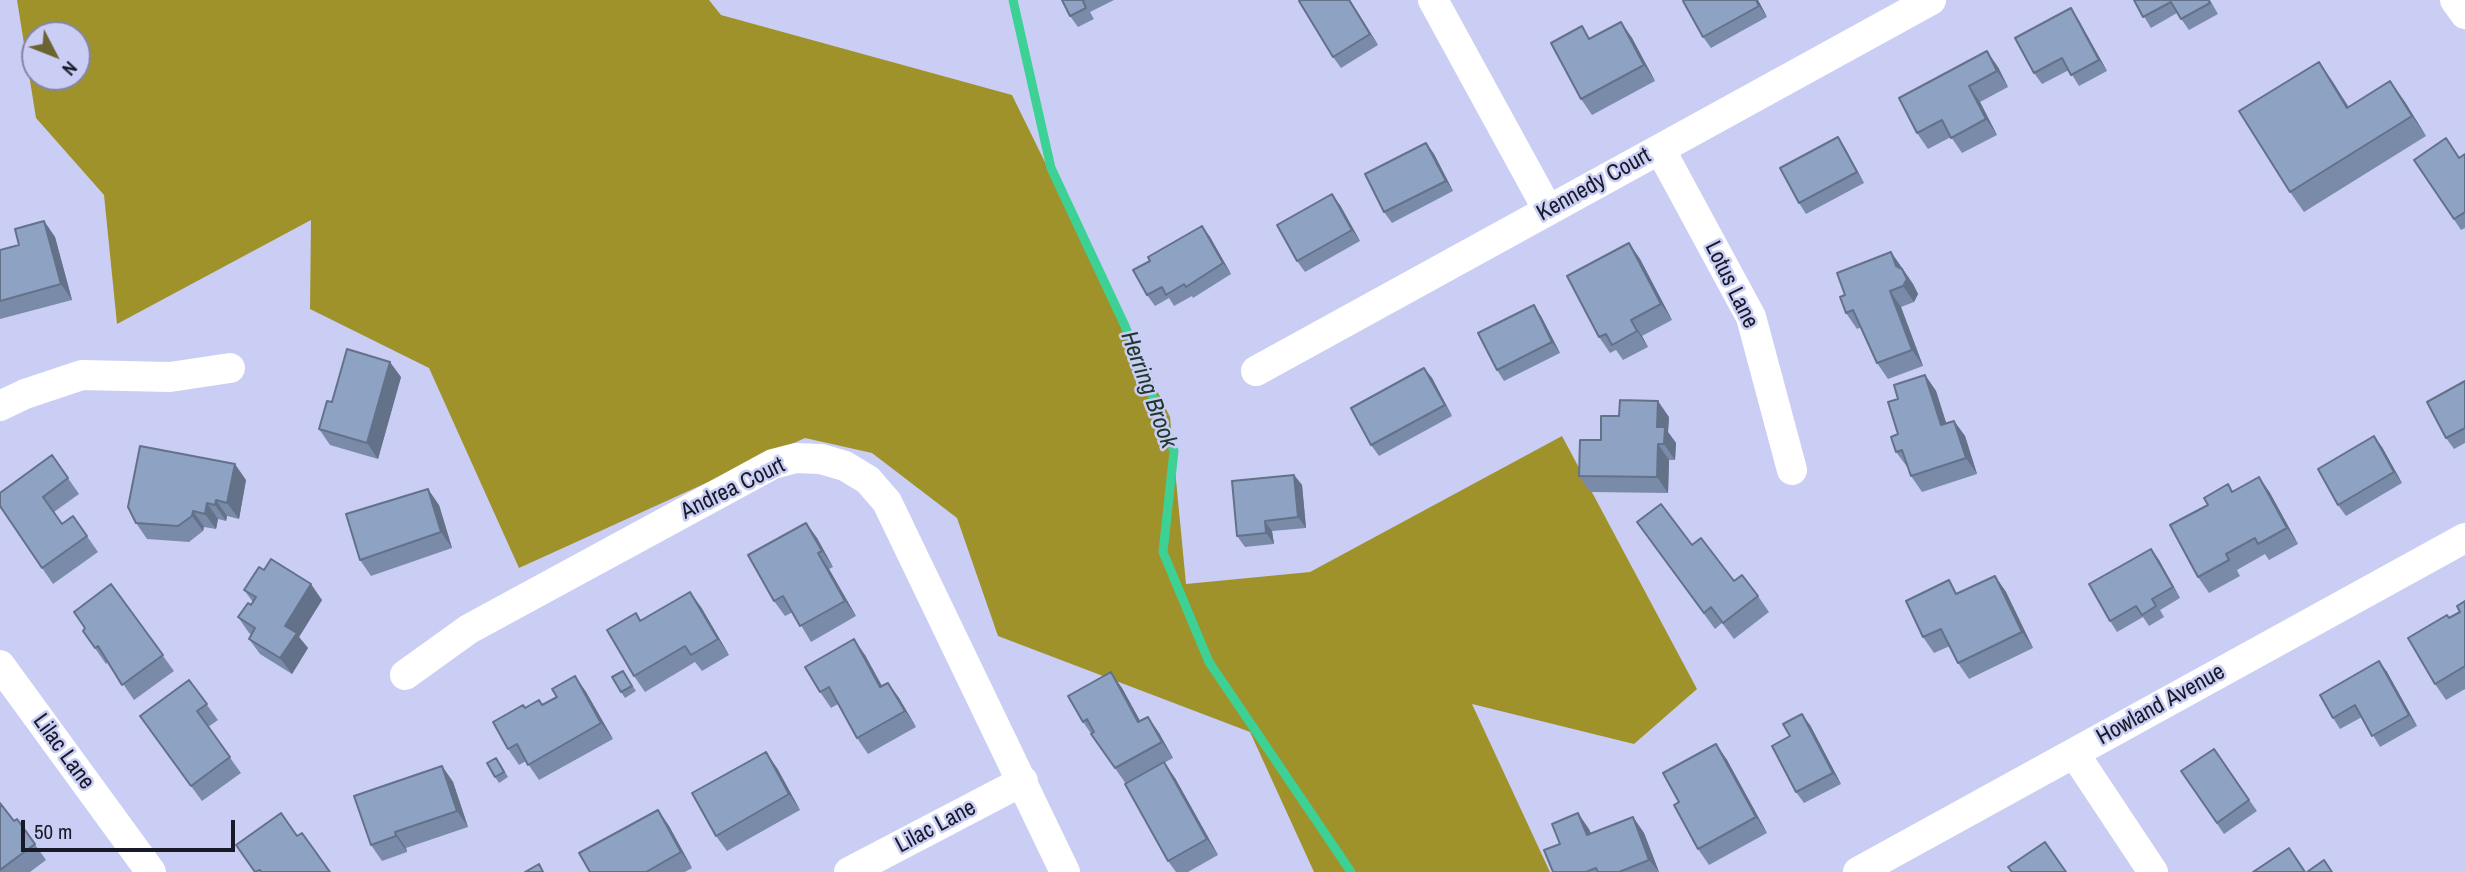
<!DOCTYPE html>
<html>
<head>
<meta charset="utf-8">
<style>
	body { margin:0 }
	#map { position:relative; width:2465px; height:872px; overflow:hidden; background:#cacef5; font-family:"Archivo Narrow",sans-serif }
	canvas { display:block }
	.north { position:absolute; left:21px; top:21px; width:70px; height:70px; box-sizing:border-box; background:#cacef5; border:2px solid #8386a3; border-radius:50%; rotate:132deg; font-size:19px; font-weight:700; line-height:28px; text-align:center; color:#191a28 }
	.north::after { content:''; display:block; margin:auto; width:24px; height:32px; background:#6b6431; clip-path:polygon(50% 0,100% 100%,50% 72%,0 100%) }
	.scale { position:absolute; left:21px; top:820px; width:214px; height:32px; box-sizing:border-box; border:4px solid #191a28; border-top:0; padding-left:9px; font-size:21px; line-height:24px; white-space:nowrap; color:#191a28; -webkit-text-stroke:5px #cacef5; paint-order:stroke }
</style>
</head>
<body>
<div id="map">
<canvas width="2465" height="872"></canvas>
<div class="north">N</div>
<div class="scale">50 m</div>
</div>
<script>
const c = document.querySelector('canvas').getContext('2d');
c.lineJoin = 'round';
function paint(path, color) { c.fillStyle = color; c.fill(path, 'evenodd'); }
const shape = rows => new Path2D(rows.map(r => 'M' + r).join(''));
function trace(path, color, width, dash) { c.strokeStyle = color; c.lineWidth = width; c.lineCap = dash ? 'butt' : 'round'; c.setLineDash(dash || []); c.stroke(path); }
function drawText(font, color, halo, rows, align = 'center') {
  c.font = font + ' "Archivo Narrow",sans-serif'; c.lineWidth = 5; c.setLineDash([]); c.textBaseline = 'middle'; c.strokeStyle = halo; c.fillStyle = color; for (const [text, x, y, turn = 0] of rows) {
    c.save(); c.translate(x, y); c.rotate((+turn || 0) * Math.PI / 180); c.textAlign = isNaN(turn) ? turn : align; if (halo) c.strokeText(text, 0, 0); c.fillText(text, 0, 0); c.restore();
  }
}
const forest = shape([
	[17,0,709,0,721,15,1012,95,1170,417,1186,584,1310,572,1562,436,1697,689,1634,744,1472,704,1550,872,1314,872,1250,732,998,636,957,518,872,453,805,438,519,568,429,368,310,309,311,220,117,324,104,195,36,118],
	[35,35,77,35,77,77,35,77]
]);
const stream = shape([
	[1013,0,1051,168,1125,326,1174,451,1163,552,1209,662,1351,872]
]);
const minor = shape([
	[1433,0,1548,210],
	[2455,0,2465,14],
	[1660,149,1751,317,1792,470],
	[1256,371,1931,0],
	[0,406,25,394,82,375,170,377,230,368],
	[0,665,151,872],
	[405,675,469,629,773,464,796,458,821,459,845,466,868,480,887,502,1065,872],
	[2074,753,2153,872],
	[849,872,1023,781],
	[1858,872,2465,538]
]);
const wall = shape([
	[1062,0,1114,0,1090,12,1094,19,1078,27,1070,16],
	[1301,0,1350,0,1378,45,1341,68,1333,57],
	[1684,0,1758,0,1767,17,1711,48,1703,37],
	[2134,0,2210,0,2218,14,2189,30,2177,13,2151,28],
	[2078,19,2107,71,2079,86,2069,70,2042,84,2034,73],
	[1621,22,1632,38,1655,81,1592,115,1581,99],
	[2319,62,2349,107,2390,81,2405,102,2426,136,2304,212,2290,192],
	[1998,67,2008,87,1980,102,1997,135,1962,153,1951,137,1928,149,1917,133,1899,98],
	[1426,143,1434,154,1453,191,1392,223,1384,212],
	[1845,148,1864,183,1806,214,1799,203],
	[2465,154,2465,228,2461,230,2414,160,2460,158],
	[1340,205,1360,241,1305,272,1297,261],
	[44,221,55,237,72,300,0,319,0,250,19,245],
	[1202,226,1210,237,1231,274,1193,298,1192,296,1174,306,1169,298,1155,306,1147,295,1150,261],
	[1629,243,1640,259,1672,320,1642,336,1648,347,1623,360,1616,350,1610,353,1599,337],
	[1891,252,1913,284,1918,294,1914,302,1901,307,1923,366,1888,379,1877,363,1861,327,1857,329,1846,313,1845,295],
	[1541,316,1560,353,1504,381,1497,370],
	[1424,368,1432,378,1452,416,1379,456,1371,445],
	[1925,375,1936,391,1946,423,1954,421,1965,436,1977,474,1922,492,1911,476,1908,468,1896,452,1898,434],
	[401,377,378,459,330,445,319,429,332,402],
	[2465,381,2465,443,2454,449,2446,438],
	[1669,417,1668,432,1676,443,1675,460,1669,460,1668,493,1590,492,1579,476,1601,440],
	[2382,447,2402,483,2346,516,2338,505],
	[52,455,79,494,54,512,62,524,73,516,98,552,53,584,0,506],
	[1294,475,1302,485,1306,528,1272,531,1274,544,1245,547,1237,536],
	[2259,477,2270,493,2298,544,2269,560,2265,554,2237,570,2240,576,2209,593,2198,577,2234,492],
	[246,480,239,519,227,516,226,521,218,519,216,529,204,527,203,531,189,542,147,539,136,523],
	[439,505,452,548,371,576,360,560],
	[806,523,817,538,833,567,829,569,856,616,811,642,793,612,785,616,774,601],
	[1648,538,1692,545,1734,581,1758,596,1769,612,1734,639,1722,623,1715,629],
	[2151,549,2159,560,2180,598,2160,610,2164,617,2149,626,2143,617,2117,632,2110,621],
	[1995,576,2006,592,2033,648,1969,679,1958,663,1950,646,1934,653,1923,637,1959,593],
	[111,584,174,671,134,700,108,662,106,664,83,631],
	[244,590,322,600,299,637,308,648,292,674,260,654,249,639,252,635,249,633,238,617,253,602],
	[2465,601,2465,689,2446,700,2435,684,2449,618,2460,612],
	[701,607,729,655,702,671,695,662,645,692,634,676,636,613,641,620],
	[865,655,882,686,888,683,899,698,916,727,868,754,857,738,838,704,831,708,820,692],
	[2379,661,2387,672,2417,726,2380,747,2362,717,2340,729,2333,718],
	[575,676,586,692,613,739,539,780,526,761,519,765,508,749,542,705,557,697],
	[627,677,636,691,625,698,621,692],
	[189,680,218,720,208,727,241,773,202,801,151,732],
	[1122,688,1140,721,1148,717,1159,733,1173,758,1126,784,1083,722],
	[1810,725,1841,784,1804,803,1796,792],
	[1716,744,1727,760,1767,833,1709,865,1698,849,1679,802],
	[2214,749,2257,811,2224,834,2181,771],
	[500,763,508,777,499,783,495,777],
	[442,766,453,782,468,827,406,848,407,852,382,861,371,845],
	[777,768,800,810,727,851,716,836],
	[1175,778,1218,855,1188,872,1176,872,1168,861],
	[0,803,14,821,17,819,46,860,30,872,0,872],
	[658,810,669,826,692,868,685,872,590,872],
	[1633,817,1644,833,1659,872,1553,872,1560,844,1589,829,1591,834]
]);
const shadedWall = shape([
	[1349,0,1350,0,1378,45,1370,34],
	[1756,0,1758,0,1767,17,1759,6],
	[2071,8,2078,19,2107,71,2099,60],
	[1621,22,1632,38,1655,81,1644,65],
	[1987,51,1998,67,2008,87,1997,71],
	[2319,62,2333,82,2361,128,2347,108],
	[2390,81,2405,102,2426,136,2412,116],
	[1969,86,1980,102,1997,135,1986,119],
	[1838,137,1845,148,1864,183,1857,172],
	[1426,143,1434,154,1453,191,1446,181],
	[1332,194,1340,205,1360,241,1352,230],
	[44,221,55,237,72,300,61,284],
	[1202,226,1210,237,1231,274,1223,263],
	[1629,243,1640,259,1672,320,1661,304],
	[1891,252,1913,284,1918,294,1914,302,1903,286],
	[1890,291,1901,307,1923,366,1912,350],
	[1534,305,1541,316,1560,353,1552,342],
	[1631,320,1642,336,1648,347,1637,331],
	[390,362,401,377,378,459,367,443],
	[1424,368,1432,378,1452,416,1445,405],
	[1925,375,1936,391,1952,441,1941,425],
	[1658,401,1669,417,1668,432,1676,443,1675,460,1664,444,1657,427],
	[1954,421,1965,436,1977,474,1966,458],
	[2374,436,2382,447,2402,483,2394,472],
	[1658,444,1669,460,1668,493,1657,477],
	[235,464,246,480,239,519,227,503],
	[1294,475,1302,485,1306,528,1298,517],
	[2259,477,2270,493,2298,544,2287,528],
	[428,489,439,505,452,548,441,532],
	[216,500,227,516,226,521,215,505],
	[207,503,218,519,216,529,205,514],
	[193,511,204,527,203,531,192,516],
	[1265,521,1272,531,1274,544,1266,533],
	[806,523,817,538,833,567,822,551],
	[2151,549,2159,560,2180,598,2173,587],
	[818,553,829,569,856,616,845,601],
	[1995,576,2006,592,2033,648,2022,632],
	[311,584,322,600,299,637,308,648,292,674,280,658,285,626],
	[690,592,701,607,729,655,718,639],
	[854,639,865,655,891,703,880,687],
	[2379,661,2387,672,2417,726,2409,715],
	[1111,672,1122,688,1149,737,1138,722],
	[575,676,586,692,613,739,601,723],
	[888,683,899,698,916,727,905,711],
	[1802,714,1810,725,1841,784,1833,773],
	[1148,717,1159,733,1173,758,1162,742],
	[1716,744,1727,760,1767,833,1756,817],
	[766,752,777,768,800,810,789,794],
	[1164,762,1175,778,1218,855,1207,839],
	[442,766,453,782,468,827,457,811],
	[658,810,669,826,692,868,681,852],
	[1578,813,1589,829,1598,851,1587,835],
	[1633,817,1644,833,1659,872,1649,860],
	[395,832,406,848,407,852,396,836]
]);
const building = shape([
	[1062,0,1084,0,1083,1,1086,8,1070,16,1062,0],
	[1301,0,1349,0,1370,34,1333,57,1299,1,1301,0],
	[1684,0,1756,0,1759,6,1703,37,1683,1,1684,0],
	[2134,0,2208,0,2210,3,2181,19,2171,2,2143,17,2134,0],
	[2071,8,2099,60,2071,75,2062,58,2034,73,2015,38,2071,8],
	[1621,22,1644,65,1581,99,1551,43,1582,26,1589,39,1621,22],
	[1987,51,1997,71,1969,86,1986,119,1951,138,1942,120,1917,133,1899,98,1987,51],
	[2319,62,2347,108,2390,81,2412,116,2290,192,2239,111,2319,62],
	[1838,137,1857,172,1799,203,1780,168,1838,137],
	[2446,138,2459,158,2465,154,2465,212,2454,219,2414,160,2446,138],
	[1426,143,1446,181,1384,212,1365,174,1426,143],
	[1332,194,1352,230,1297,261,1277,225,1332,194],
	[44,221,61,284,0,301,0,250,19,245,15,229,44,221],
	[1202,226,1223,263,1186,287,1184,284,1166,295,1162,287,1147,295,1133,270,1150,261,1148,257,1202,226],
	[1629,243,1661,304,1631,320,1637,331,1612,345,1606,334,1599,337,1567,276,1629,243],
	[1891,252,1896,266,1902,269,1907,279,1903,286,1890,291,1912,350,1877,363,1853,310,1846,313,1840,297,1845,295,1837,273,1891,252],
	[1534,305,1552,342,1497,370,1478,333,1534,305],
	[347,349,390,362,367,443,319,429,327,401,332,402,347,349],
	[1424,368,1445,405,1371,445,1351,408,1424,368],
	[1925,375,1941,425,1954,421,1966,458,1911,476,1902,450,1896,452,1891,437,1898,434,1888,402,1898,399,1894,385,1925,375],
	[2465,381,2465,428,2446,438,2427,402,2465,381],
	[1620,400,1658,401,1657,427,1665,427,1664,444,1658,444,1657,477,1579,476,1580,440,1601,440,1601,416,1619,416,1620,400],
	[2374,436,2394,472,2338,505,2318,469,2374,436],
	[140,446,235,464,227,503,216,500,215,505,207,503,205,514,193,511,192,516,178,526,136,523,128,507,140,446],
	[52,455,68,478,43,497,62,524,73,516,87,536,42,568,0,506,0,493,52,455],
	[1294,475,1298,517,1265,521,1266,533,1237,536,1232,481,1294,475],
	[2259,477,2287,528,2258,544,2255,538,2226,554,2229,560,2198,577,2170,525,2208,505,2204,498,2228,484,2232,492,2259,477],
	[428,489,441,532,360,560,346,514,428,489],
	[1661,504,1692,545,1701,538,1734,581,1742,575,1758,596,1723,623,1711,607,1704,613,1637,522,1661,504],
	[806,523,822,551,818,553,845,601,800,626,783,596,774,601,748,555,806,523],
	[2151,549,2173,587,2152,599,2156,606,2142,615,2136,606,2110,621,2089,584,2151,549],
	[271,559,311,584,285,626,297,633,280,658,249,639,255,628,238,617,248,603,251,605,256,597,244,590,259,567,264,570,271,559],
	[1995,576,2022,632,1958,663,1941,629,1923,637,1906,601,1949,580,1956,594,1995,576],
	[111,584,163,655,122,685,98,646,95,648,83,631,85,628,74,612,111,584],
	[690,592,718,639,691,655,685,646,634,676,607,630,636,613,640,621,690,592],
	[2465,601,2465,666,2435,684,2408,638,2447,615,2449,618,2460,612,2457,606,2465,601],
	[854,639,880,687,888,683,905,711,857,738,829,687,820,692,805,667,854,639],
	[2379,661,2409,715,2372,736,2355,705,2333,718,2320,695,2379,661],
	[623,671,632,686,621,692,612,677,623,671],
	[1111,672,1138,722,1148,717,1162,742,1115,768,1091,734,1094,732,1087,719,1083,722,1068,696,1111,672],
	[575,676,601,723,528,765,517,744,508,749,493,722,523,705,525,708,539,700,542,705,557,697,552,689,575,676],
	[189,680,207,704,197,711,230,757,191,786,140,716,189,680],
	[1802,714,1833,773,1796,792,1772,746,1790,736,1783,724,1802,714],
	[1716,744,1756,817,1698,849,1674,805,1679,802,1663,773,1716,744],
	[2214,749,2249,800,2217,823,2181,771,2214,749],
	[766,752,789,794,716,836,692,793,766,752],
	[496,758,504,772,495,777,487,763,496,758],
	[1164,762,1207,839,1168,861,1125,784,1164,762],
	[442,766,457,811,395,832,396,836,371,845,354,796,442,766],
	[0,803,14,821,17,819,35,844,0,870,0,803],
	[658,810,681,852,646,872,590,872,579,853,658,810],
	[281,813,297,836,302,833,330,872,261,872,260,870,255,872,236,845,281,813],
	[1578,813,1587,835,1633,817,1649,860,1619,872,1598,872,1596,868,1586,872,1553,872,1544,850,1560,844,1552,824,1578,813],
	[2045,842,2066,872,2012,872,2008,867,2045,842],
	[2289,848,2305,872,2253,872,2289,848],
	[2324,860,2332,872,2307,872,2324,860],
	[539,864,543,872,525,872,539,864]
]);
const streetNames = [
	["Kennedy Court",1594,185,-29],
	["Lotus Lane",1731,285,64],
	["Andrea Court",733,489,-26],
	["Howland Avenue",2161,705,-29],
	["Lilac Lane",63,752,54],
	["Lilac Lane",936,827,-28]
];
const waterNames = [
	["Herring Brook",1148,390,70]
];
paint(forest, '#9f922b');
trace(stream, '#3ed195', 9);
trace(minor, '#fff', 30);
paint(wall, '#7a8ba9');
paint(shadedWall, '#637189');
paint(building, '#8ea2c4');
trace(building, '#637189', 2);
drawText('23px', '#191a28', '#cacef5', streetNames);
drawText('italic 24px', '#20382c', '#cacef5', waterNames);
</script>
</body>
</html>
